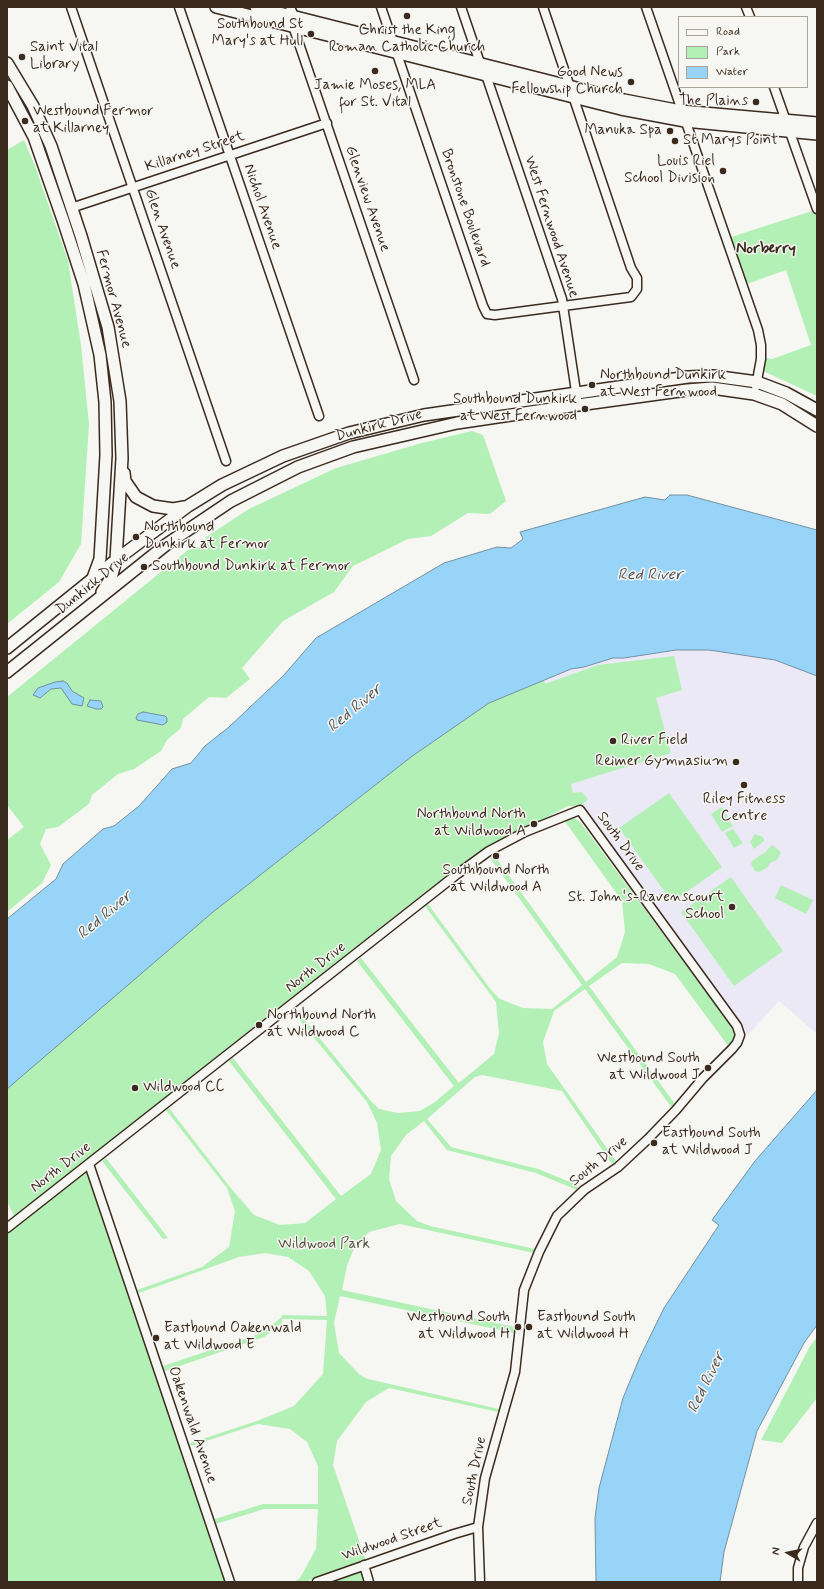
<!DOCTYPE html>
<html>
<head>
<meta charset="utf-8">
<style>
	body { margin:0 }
	#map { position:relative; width:824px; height:1589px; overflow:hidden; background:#f6f6f2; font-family:Mynerve,sans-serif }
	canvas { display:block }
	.frame { position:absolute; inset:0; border:8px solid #3b2a1e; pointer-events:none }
	.legend { position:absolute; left:678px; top:16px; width:130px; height:72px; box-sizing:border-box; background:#f6f6f2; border:1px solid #aba49d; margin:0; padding:5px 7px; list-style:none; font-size:12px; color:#3b2a1e }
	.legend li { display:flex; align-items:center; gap:8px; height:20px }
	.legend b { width:20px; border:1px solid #aba49d }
	.north { position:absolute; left:768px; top:1533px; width:40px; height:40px; -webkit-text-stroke:3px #f6f6f2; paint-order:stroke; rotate:279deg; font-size:11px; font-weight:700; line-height:16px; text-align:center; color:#3b2a1e }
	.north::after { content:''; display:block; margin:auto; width:14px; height:18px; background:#3b2a1e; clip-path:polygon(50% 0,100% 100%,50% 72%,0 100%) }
</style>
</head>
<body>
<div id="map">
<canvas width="824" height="1589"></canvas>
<div class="frame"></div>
<ul class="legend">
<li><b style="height:5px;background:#f6f6f2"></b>Road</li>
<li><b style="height:11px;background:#b3f0b6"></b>Park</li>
<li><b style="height:11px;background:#97d4f8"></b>Water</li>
</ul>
<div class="north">N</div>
</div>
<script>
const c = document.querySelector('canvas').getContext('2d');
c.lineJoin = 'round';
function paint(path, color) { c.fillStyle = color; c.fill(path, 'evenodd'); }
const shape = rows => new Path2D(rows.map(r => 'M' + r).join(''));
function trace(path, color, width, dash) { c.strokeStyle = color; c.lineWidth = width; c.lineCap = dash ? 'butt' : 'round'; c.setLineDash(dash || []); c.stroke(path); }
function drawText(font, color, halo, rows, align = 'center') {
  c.font = font + ' Mynerve,sans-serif'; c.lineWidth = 3; c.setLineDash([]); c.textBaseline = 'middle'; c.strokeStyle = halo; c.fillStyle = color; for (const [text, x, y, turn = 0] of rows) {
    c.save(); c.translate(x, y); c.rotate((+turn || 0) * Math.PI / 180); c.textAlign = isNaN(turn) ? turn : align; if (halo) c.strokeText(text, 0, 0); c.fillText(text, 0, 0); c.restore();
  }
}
const built = shape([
	[676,650,709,650,775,660,817,676,817,1034,779,1001,749,1034,740,1035,737,1026,577,813,544,680,571,669,584,667,613,658,624,658]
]);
const green = shape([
	[24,140,35,166,68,261,81,345,89,424,81,544,59,582,7,624,7,150],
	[815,210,817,214,817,396,761,370,763,357,772,359,811,345,786,270,744,285,728,238],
	[472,431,483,435,506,501,490,514,468,513,431,536,408,539,353,566,334,592,283,621,242,668,250,679,226,698,209,697,183,719,181,728,167,740,161,751,134,769,118,774,92,795,89,804,58,827,46,829,40,844,51,865,42,883,7,912,7,840,24,827,7,805,7,697,188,550,204,546,206,537,249,509,336,468,422,443],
	[674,656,682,690,656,698,671,753,571,784,573,793,582,792,588,799,580,807,568,806,492,846,424,893,207,1064,154,1110,88,1158,15,1218,7,1201,7,1089,18,1078,213,912,411,757,488,703,544,680,545,684,598,665],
	[669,793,722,867,672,902,619,828],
	[722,807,733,826,722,832,711,814],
	[575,818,581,823,731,1026,735,1036,733,1041,729,1047,675,974,649,964,622,963,589,986,675,1104,672,1108,585,989,554,1011,543,1042,547,1064,616,1161,612,1164,562,1091,482,1075,475,1077,427,1119,451,1147,538,1169,575,1184,578,1188,577,1190,536,1173,447,1150,424,1121,406,1135,391,1156,389,1179,396,1201,417,1221,430,1226,535,1249,534,1253,400,1224,369,1232,354,1248,347,1266,342,1290,515,1327,514,1333,340,1296,334,1323,339,1353,360,1375,368,1379,499,1409,498,1412,389,1388,366,1402,337,1441,333,1465,366,1561,305,1582,294,1582,300,1578,316,1549,318,1509,264,1509,216,1524,215,1519,263,1504,318,1504,318,1466,307,1442,290,1429,258,1424,191,1446,190,1443,257,1421,294,1406,323,1374,327,1320,282,1319,282,1323,264,1337,165,1371,163,1366,262,1333,282,1317,282,1315,327,1316,325,1296,309,1271,288,1257,265,1253,239,1257,139,1293,137,1290,202,1267,229,1247,235,1211,227,1188,166,1110,169,1108,229,1186,254,1215,280,1225,305,1223,336,1199,229,1061,233,1058,341,1196,371,1174,381,1150,377,1123,367,1102,292,1011,295,1008,370,1100,379,1109,398,1113,420,1111,435,1102,454,1086,357,961,361,958,459,1083,494,1054,499,1033,496,1002,425,906,428,904,491,990,500,999,523,1008,552,1009,582,985,490,858,494,855,586,982,617,957,625,932,622,901,564,820],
	[733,829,743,843,734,848,725,833],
	[755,834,763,837,764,841,754,849,750,842],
	[772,845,781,852,777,860,770,863,768,867,759,872,755,871,751,864,753,860,764,853],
	[731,877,783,951,734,986,681,912],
	[781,885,813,900,806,914,775,898],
	[106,1158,168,1238,163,1239,102,1161],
	[87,1171,120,1266,226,1582,7,1582,7,1228],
	[817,1337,817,1398,782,1443,761,1440,809,1348],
	[364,1565,369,1582,317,1582]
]);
const water = shape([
	[670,495,687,495,817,530,817,676,775,660,709,650,676,650,624,658,613,658,584,667,571,669,489,703,411,757,213,912,7,1089,7,919,56,879,63,864,103,829,114,826,139,806,172,769,191,763,205,746,229,727,283,676,316,638,444,563,497,547,511,548,523,539,520,532,645,497,665,500,670,495],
	[63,681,67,683,72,691,84,698,82,706,72,704,61,688,51,689,40,698,33,695,38,688,55,682,63,681],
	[90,700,101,701,103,707,101,709,96,709,87,706,90,700],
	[143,712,165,716,167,718,167,722,163,725,137,720,136,718,138,714,143,712],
	[817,1090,817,1325,804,1343,757,1431,724,1552,720,1582,596,1582,595,1518,599,1488,623,1398,640,1357,664,1308,719,1225,712,1220,755,1161,817,1090]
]);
const street = shape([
	[71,7,226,461],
	[179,7,319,416],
	[290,7,294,16,293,26,414,380],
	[381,7,483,306,487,314,495,315,631,297,637,289,637,278,631,268,543,7],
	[461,7,480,63,486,75,562,299,578,405],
	[646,7,758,330,761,345,761,359,756,386],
	[746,7,750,17],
	[774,87,817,209],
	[71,208,327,123],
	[89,1164,230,1582],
	[7,1228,456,875,489,851,525,832,580,810,737,1026,740,1035,737,1043,732,1049,703,1078,676,1110,648,1139,618,1167,584,1190,557,1216,539,1252,524,1290,515,1372,485,1478,478,1527,480,1582],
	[364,1565,369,1582],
	[317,1582,454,1534,478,1527],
	[798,1582,798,1568,804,1547,817,1523]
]);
const secondary = shape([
	[216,7,621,109,685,121,817,134],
	[256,7,624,100,681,111,817,123],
	[7,63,33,106,51,146,81,236,108,327,120,401,122,458,116,560,111,578,102,592],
	[7,86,34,137,63,220,84,284,100,355,105,402,106,455,100,559,93,578],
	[124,473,125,481,136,497,153,506,173,509,184,507],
	[7,648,116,560,188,506,222,485,283,456,349,433,424,415,688,377,713,376,757,382,786,393,817,410],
	[7,672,167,544,231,501,298,467,353,447,457,423,578,405,687,390,712,388,754,394,782,404,817,426]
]);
const markers = [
	[407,16,4,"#3b2a1e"],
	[311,34,4,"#3b2a1e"],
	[22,57,4,"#3b2a1e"],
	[375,71,4,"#3b2a1e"],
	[631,82,4,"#3b2a1e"],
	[756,102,4,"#3b2a1e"],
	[25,121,4,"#3b2a1e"],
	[670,131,4,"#3b2a1e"],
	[675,141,4,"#3b2a1e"],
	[723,171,4,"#3b2a1e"],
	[592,385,4,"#3b2a1e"],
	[585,409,4,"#3b2a1e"],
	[136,537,4,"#3b2a1e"],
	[144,567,4,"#3b2a1e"],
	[613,741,4,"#3b2a1e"],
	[736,762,4,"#3b2a1e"],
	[744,785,4,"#3b2a1e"],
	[534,824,4,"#3b2a1e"],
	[496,856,4,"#3b2a1e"],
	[732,907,4,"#3b2a1e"],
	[259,1025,4,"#3b2a1e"],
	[708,1068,4,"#3b2a1e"],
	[135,1088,4,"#3b2a1e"],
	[654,1143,4,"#3b2a1e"],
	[518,1327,4,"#3b2a1e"],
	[529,1327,4,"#3b2a1e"],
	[156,1338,4,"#3b2a1e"]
];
const poiNames = [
	["Southbound St",303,25,"right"],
	["Mary's at Hull",303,42,"right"],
	["Christ the King",407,31,"center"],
	["Roman Catholic Church",407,48,"center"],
	["Saint Vital",30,48],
	["Library",30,65],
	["Good News",623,73,"right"],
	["Fellowship Church",623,90,"right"],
	["Jamie Moses, MLA",375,86,"center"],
	["for St. Vital",375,103,"center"],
	["The Plains",748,102,"right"],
	["Westbound Fermor",33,112],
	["at Killarney",33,129],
	["Manuka Spa",662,131,"right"],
	["St Marys Point",683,141],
	["Louis Riel",715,162,"right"],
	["School Division",715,179,"right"],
	["Northbound Dunkirk",600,376],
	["at West Fernwood",600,393],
	["Southbound Dunkirk",577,400,"right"],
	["at West Fernwood",577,417,"right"],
	["Northbound",144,528],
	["Dunkirk at Fermor",144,545],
	["Southbound Dunkirk at Fermor",152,567],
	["River Field",621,741],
	["Reimer Gymnasium",728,762,"right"],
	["Riley Fitness",744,800,"center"],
	["Centre",744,817,"center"],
	["Northbound North",526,815,"right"],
	["at Wildwood A",526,832,"right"],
	["Southbound North",496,871,"center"],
	["at Wildwood A",496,888,"center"],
	["St. John's-Ravenscourt",724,898,"right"],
	["School",724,915,"right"],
	["Northbound North",267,1016],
	["at Wildwood C",267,1033],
	["Westbound South",700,1059,"right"],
	["at Wildwood J",700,1076,"right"],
	["Wildwood CC",143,1088],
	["Eastbound South",662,1134],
	["at Wildwood J",662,1151],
	["Westbound South",510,1318,"right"],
	["at Wildwood H",510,1335,"right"],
	["Eastbound South",537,1318],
	["at Wildwood H",537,1335],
	["Eastbound Oakenwald",164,1329],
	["at Wildwood E",164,1346]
];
const streetNames = [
	["Killarney Street",195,152,-18],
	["Glenview Avenue",367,199,71],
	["Nichol Avenue",262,207,71],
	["Bronstone Boulevard",465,208,71],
	["West Fernwood Avenue",551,227,72],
	["Glen Avenue",162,229,71],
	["Fermor Avenue",113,299,75],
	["Dunkirk Drive",379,426,-15],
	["Dunkirk Drive",93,584,-39],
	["South Drive",620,842,54],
	["North Drive",316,968,-38],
	["South Drive",599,1162,-39],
	["North Drive",61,1168,-38],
	["Oakenwald Avenue",192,1425,71],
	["South Drive",475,1471,-78],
	["Wildwood Street",392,1540,-19]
];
const parkNames = [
	["Wildwood Park",324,1245]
];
const neighbourhoodNames = [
	["Norberry",766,250]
];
const waterNames = [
	["Red River",650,576],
	["Red River",355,709,-40],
	["Red River",105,916,-40],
	["Red River",707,1383,-64]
];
paint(built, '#ece9f6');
paint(green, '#b3f0b6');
paint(water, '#97d4f8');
trace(water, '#7290a1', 1);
trace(street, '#3b2a1e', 11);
trace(secondary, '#3b2a1e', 14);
trace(street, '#f6f6f2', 8);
trace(secondary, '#f6f6f2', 11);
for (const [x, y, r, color] of markers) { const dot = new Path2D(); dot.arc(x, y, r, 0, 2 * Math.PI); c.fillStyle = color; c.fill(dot); trace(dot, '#f6f6f2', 1.5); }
drawText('15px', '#3b2a1e', '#f6f6f2', poiNames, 'left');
drawText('15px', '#3b2a1e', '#f6f6f2', streetNames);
drawText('15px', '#53523c', '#f6f6f2', parkNames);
drawText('bold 16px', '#3b2a1e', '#f6f6f2', neighbourhoodNames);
drawText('italic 16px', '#525454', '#f6f6f2', waterNames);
</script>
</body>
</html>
